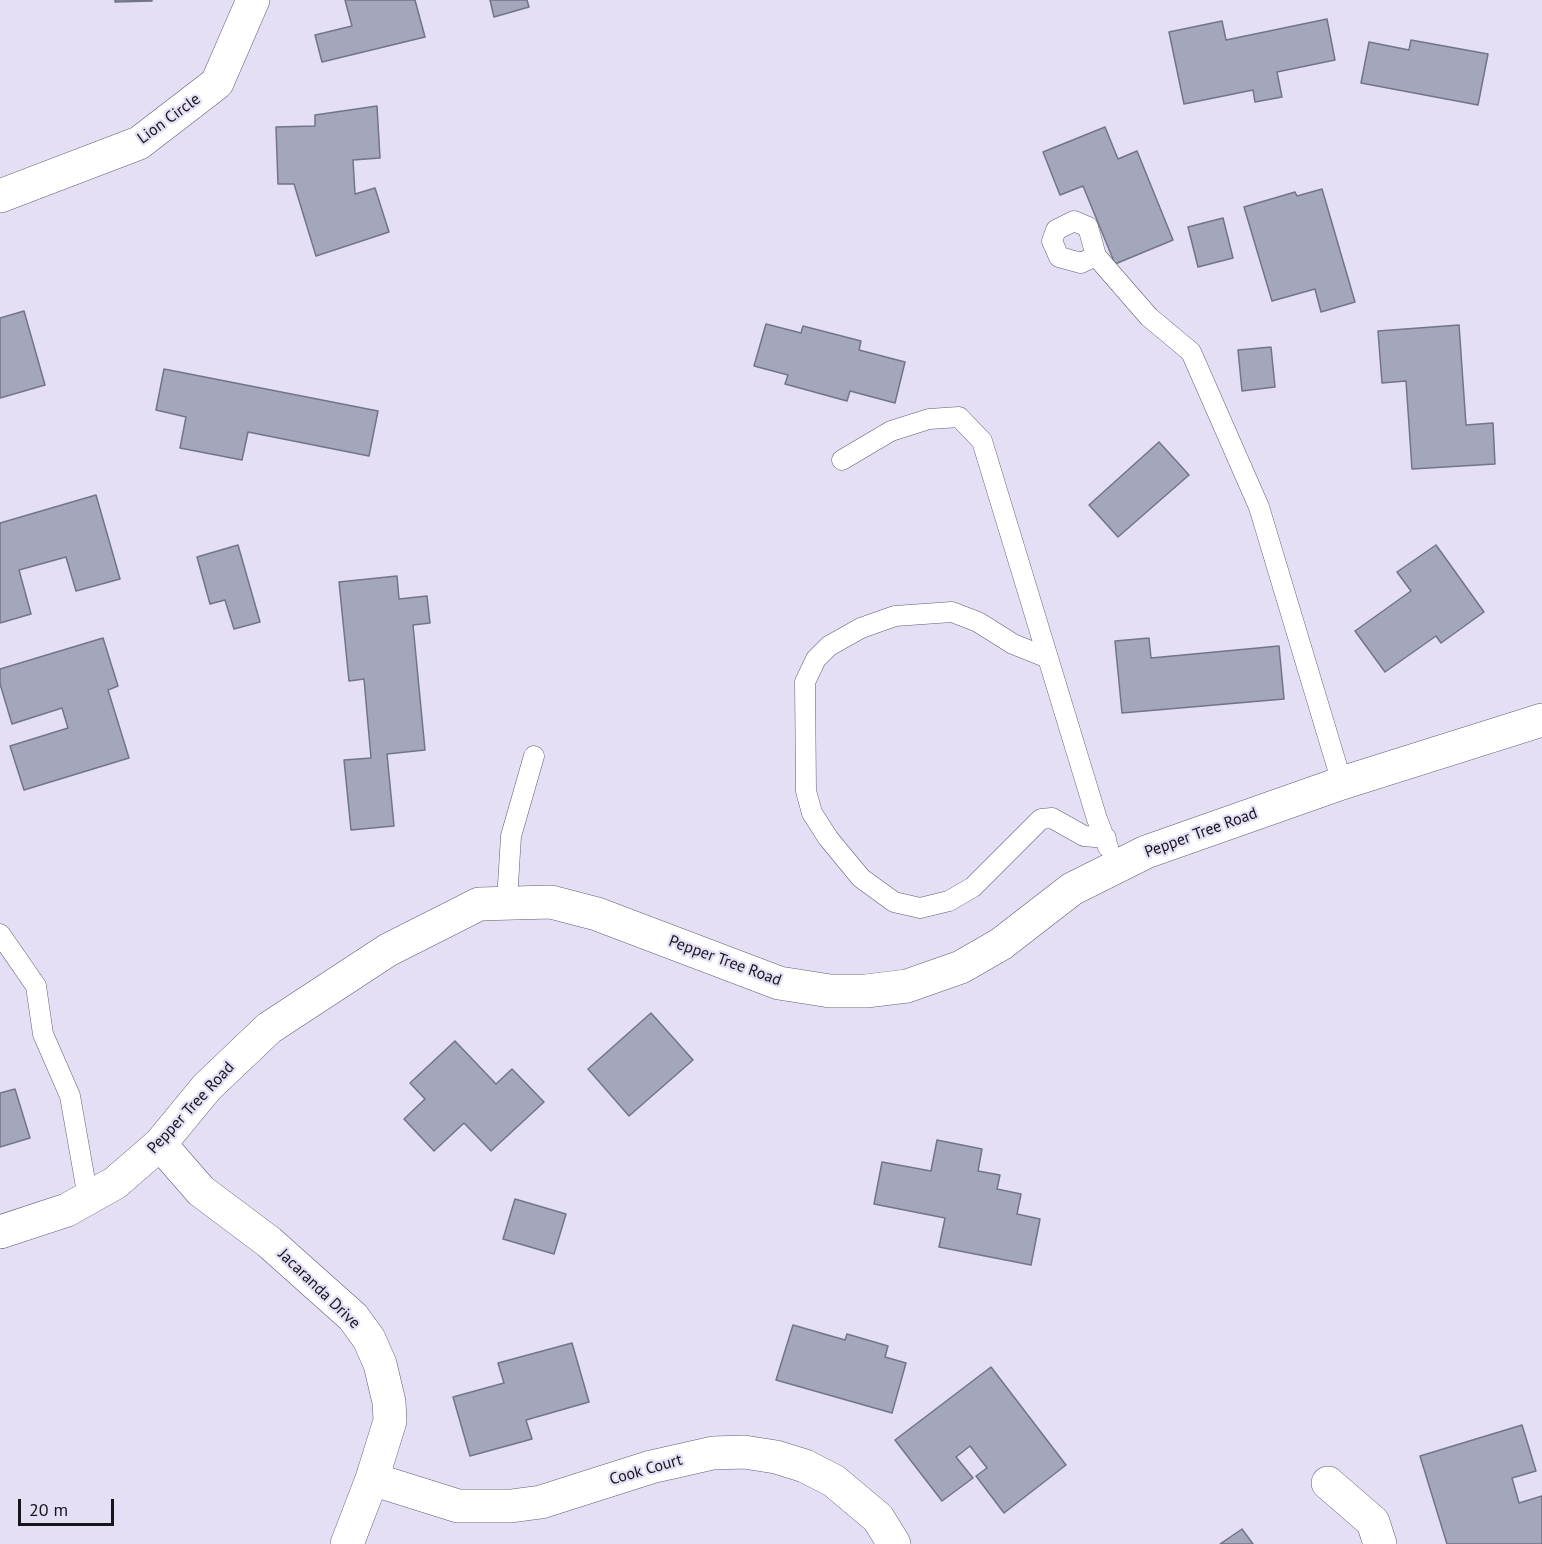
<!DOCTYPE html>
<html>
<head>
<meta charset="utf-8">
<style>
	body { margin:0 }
	#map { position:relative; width:1542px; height:1544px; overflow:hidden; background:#e4dff5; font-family:"PT Sans",sans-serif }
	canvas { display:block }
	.scale { position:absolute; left:18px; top:1499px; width:96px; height:27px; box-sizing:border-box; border:3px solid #17151c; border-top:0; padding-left:8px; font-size:18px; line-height:21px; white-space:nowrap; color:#17151c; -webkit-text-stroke:4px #e4dff5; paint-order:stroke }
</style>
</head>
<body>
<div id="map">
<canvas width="1542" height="1544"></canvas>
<div class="scale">20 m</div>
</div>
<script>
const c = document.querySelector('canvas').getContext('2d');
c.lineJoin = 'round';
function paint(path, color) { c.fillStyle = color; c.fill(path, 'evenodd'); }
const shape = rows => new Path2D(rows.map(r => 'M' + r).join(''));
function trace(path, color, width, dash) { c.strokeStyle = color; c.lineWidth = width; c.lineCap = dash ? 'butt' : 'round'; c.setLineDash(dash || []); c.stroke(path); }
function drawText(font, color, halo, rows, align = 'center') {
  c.font = font + ' "PT Sans",sans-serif'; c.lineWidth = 4.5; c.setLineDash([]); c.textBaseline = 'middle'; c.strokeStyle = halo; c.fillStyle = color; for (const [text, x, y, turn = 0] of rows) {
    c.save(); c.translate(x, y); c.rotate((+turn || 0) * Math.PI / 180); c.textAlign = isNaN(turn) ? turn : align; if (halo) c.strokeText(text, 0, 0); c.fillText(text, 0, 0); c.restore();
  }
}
const building = shape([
	[115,0,152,0,152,1,115,2,115,0],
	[345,0,415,0,425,37,322,62,315,35,352,26,345,0],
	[490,0,527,0,529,7,494,17,490,0],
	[1327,19,1335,60,1277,72,1282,97,1255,102,1253,90,1184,104,1169,32,1222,21,1226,40,1327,19],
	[1411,40,1488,54,1478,105,1361,83,1369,42,1409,50,1411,40],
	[377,106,380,158,353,160,355,194,375,188,389,232,316,256,294,184,278,184,276,127,315,126,315,115,377,106],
	[1105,127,1118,159,1137,151,1173,240,1115,264,1083,186,1060,195,1043,152,1105,127],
	[1322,189,1355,302,1321,312,1315,289,1272,301,1244,207,1295,192,1297,196,1322,189],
	[1223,218,1233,258,1198,267,1188,227,1223,218],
	[24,311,45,385,0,398,0,318,24,311],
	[766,324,801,333,803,326,861,341,859,350,905,362,895,403,850,391,847,401,785,384,788,375,754,366,766,324],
	[1459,325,1466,425,1493,423,1495,464,1412,469,1406,381,1382,383,1378,331,1459,325],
	[1271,347,1275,387,1242,391,1238,350,1271,347],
	[164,369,378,411,369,456,248,432,242,460,180,448,186,417,156,410,164,369],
	[1159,442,1189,475,1118,537,1089,505,1159,442],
	[96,495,120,579,76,591,66,557,19,570,31,614,0,623,0,523,96,495],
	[238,545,260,622,234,629,225,600,210,604,197,557,238,545],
	[1436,545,1484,612,1441,643,1436,636,1385,672,1355,631,1411,591,1397,572,1436,545],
	[397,576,399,599,427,596,430,623,413,625,425,750,387,754,394,826,351,830,344,760,371,758,364,679,349,681,339,582,397,576],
	[103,638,118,686,108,690,129,758,24,790,10,746,68,728,62,708,12,724,0,684,0,669,103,638],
	[1149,638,1151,658,1279,646,1284,699,1122,713,1115,641,1149,638],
	[651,1013,693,1060,629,1116,588,1069,651,1013],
	[455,1041,496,1084,512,1069,544,1102,491,1151,464,1123,434,1151,404,1119,425,1099,410,1083,455,1041],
	[15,1089,30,1138,0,1147,0,1093,15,1089],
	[937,1140,982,1149,978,1171,1000,1175,997,1189,1021,1194,1017,1214,1040,1219,1031,1265,939,1247,945,1218,874,1204,882,1162,931,1171,937,1140],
	[515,1199,566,1214,554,1254,503,1239,515,1199],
	[793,1325,845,1340,847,1334,888,1346,885,1357,906,1363,892,1413,776,1380,793,1325],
	[572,1343,589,1402,526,1420,532,1439,470,1456,453,1397,504,1383,498,1363,572,1343],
	[991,1367,1066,1465,1004,1513,976,1476,987,1468,970,1446,956,1457,973,1478,942,1501,895,1440,991,1367],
	[1522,1425,1536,1471,1512,1478,1519,1503,1542,1496,1542,1544,1447,1544,1420,1456,1522,1425],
	[1242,1529,1253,1544,1220,1544,1242,1529]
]);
const lane = shape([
	[1096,256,1081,263,1059,257,1052,241,1056,230,1074,221,1088,227,1096,256,1149,317,1191,352,1259,507,1342,783],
	[842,460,891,431,929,419,959,417,982,441,1097,819,1108,847],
	[1048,658,1013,644,978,622,952,612,895,616,861,628,829,646,816,659,805,682,806,791,812,813,828,838,861,878,894,902,920,908,949,901,973,887,1041,819,1052,818,1084,836,1106,838],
	[507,901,511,836,534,756],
	[0,934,36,986,43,1034,70,1096,88,1198]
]);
const street = shape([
	[0,196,139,143,217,83,253,0],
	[160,1144,201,1191,269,1242,353,1317,369,1339,380,1364,389,1402,390,1421,372,1479,347,1544],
	[0,1232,67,1210,115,1183,160,1144,207,1087,269,1028,388,950,479,904,551,902,597,914,779,983,830,991,866,991,907,986,961,967,1001,944,1072,889,1146,852,1342,783,1542,720],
	[372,1479,458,1506,511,1506,541,1502,651,1467,713,1453,744,1452,776,1457,805,1466,834,1481,878,1518,894,1544],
	[1328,1483,1373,1522,1380,1544]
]);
const streetNames = [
	["Lion Circle",169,119,-36],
	["Pepper Tree Road",1201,833,-20],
	["Pepper Tree Road",725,961,20],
	["Pepper Tree Road",191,1108,-47],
	["Jacaranda Drive",319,1289,44],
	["Cook Court",646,1470,-16]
];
paint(building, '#a4a6bb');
trace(building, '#727488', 1.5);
trace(lane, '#625d70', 21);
trace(street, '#625d70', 34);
trace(lane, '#fff', 20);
trace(street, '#fff', 33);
drawText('16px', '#17151c', '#e4dff5', streetNames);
</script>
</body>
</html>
